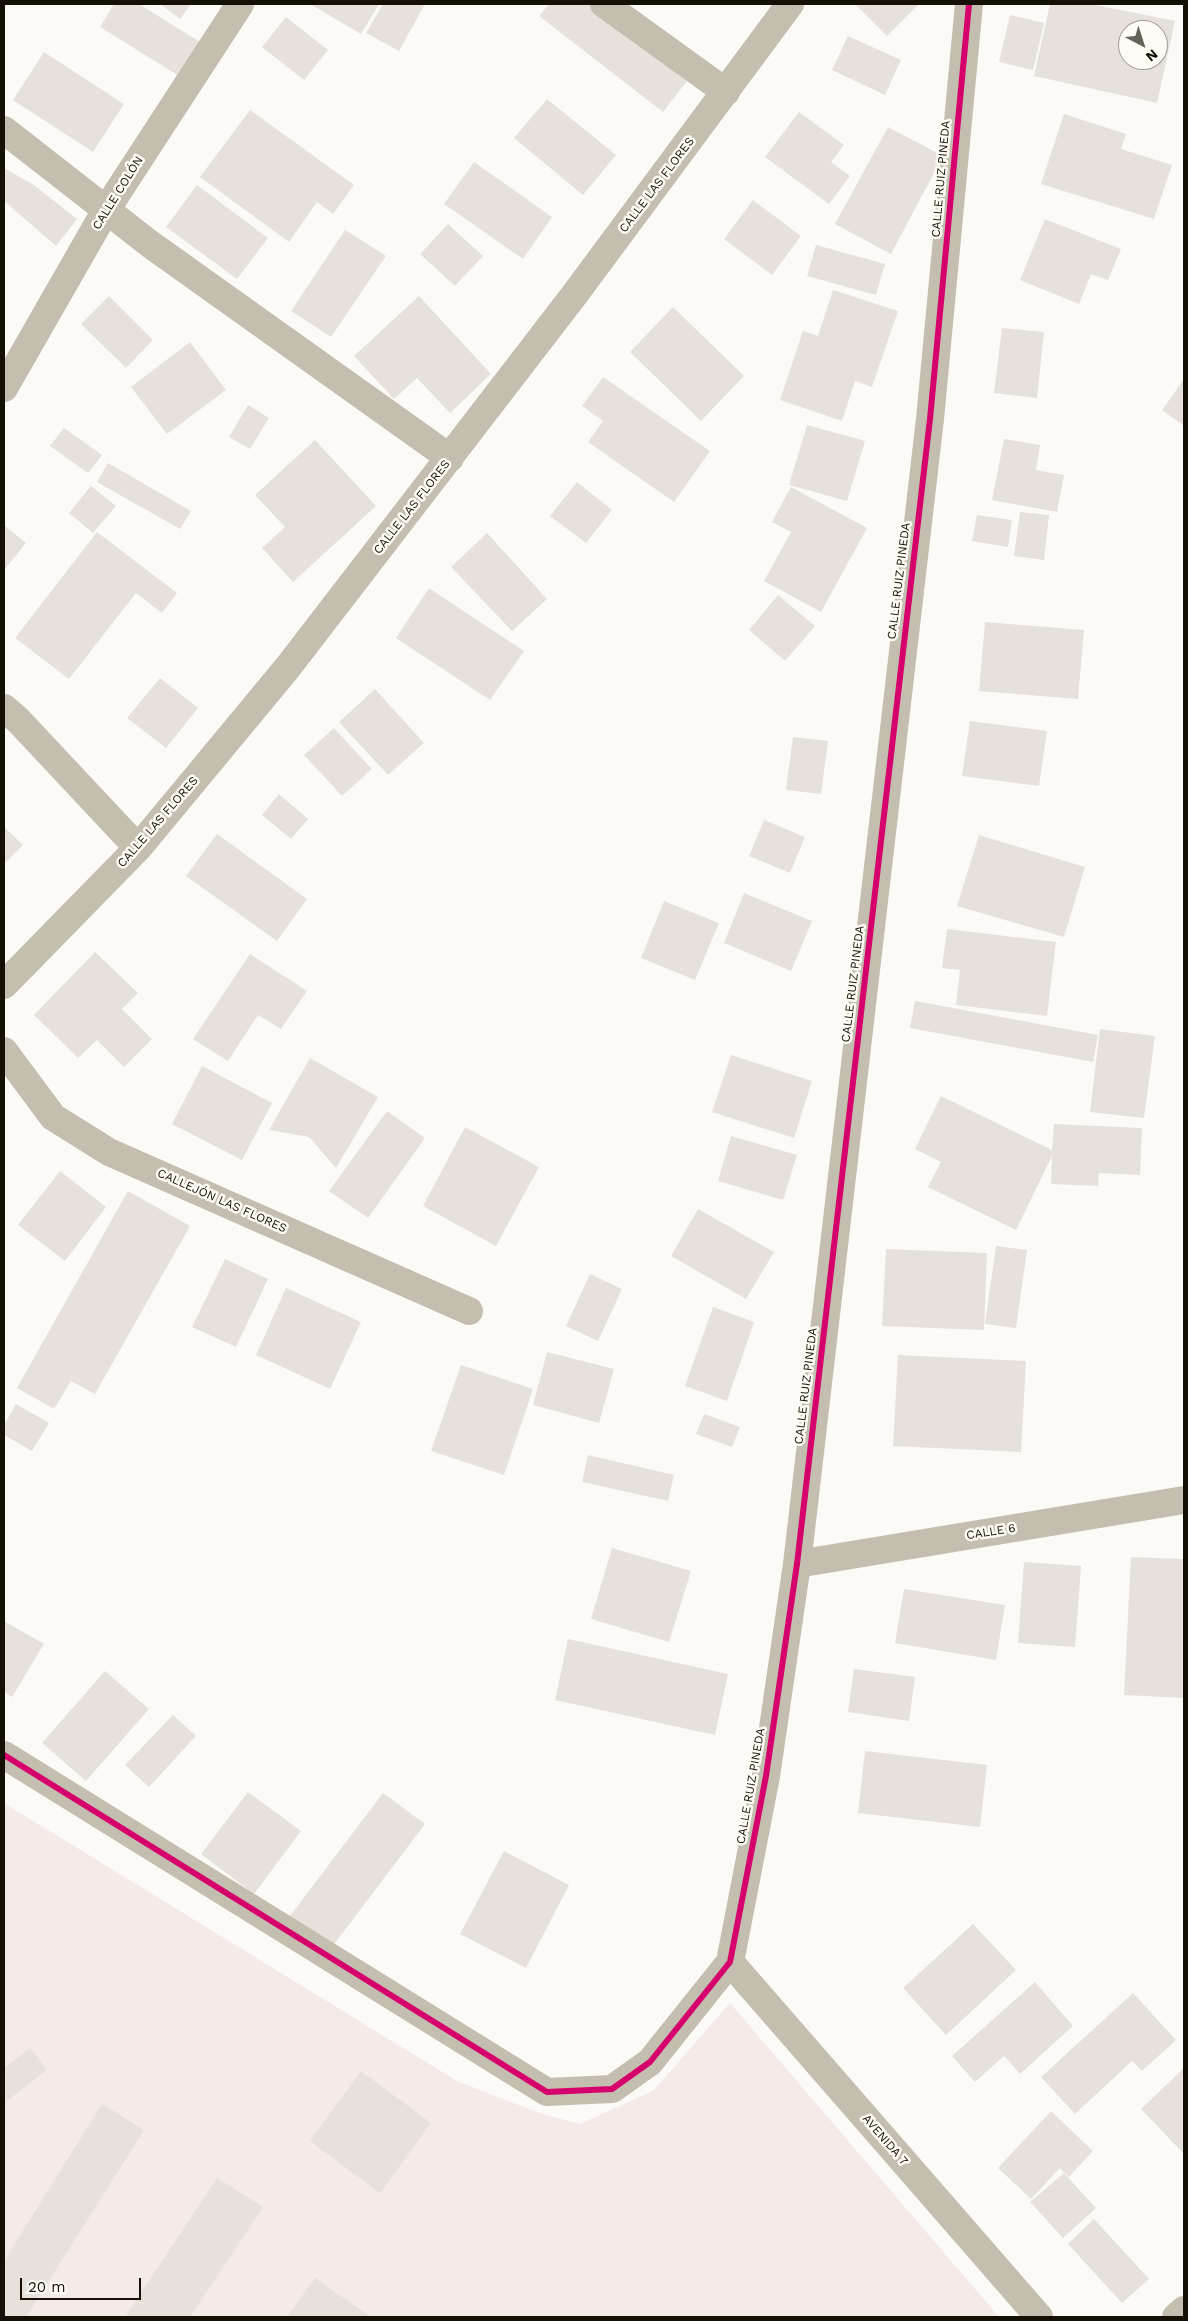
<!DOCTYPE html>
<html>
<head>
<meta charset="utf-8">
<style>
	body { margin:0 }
	#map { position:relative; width:1188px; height:2321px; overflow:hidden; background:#fcfaf7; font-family:"Work Sans",sans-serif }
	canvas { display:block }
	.frame { position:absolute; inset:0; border:5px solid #141005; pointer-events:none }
	.north { position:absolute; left:1118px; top:20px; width:50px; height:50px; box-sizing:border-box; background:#fefbf5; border:1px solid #a09d95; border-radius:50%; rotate:140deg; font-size:14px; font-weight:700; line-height:20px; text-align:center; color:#141005 }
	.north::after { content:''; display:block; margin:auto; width:18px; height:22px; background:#65625a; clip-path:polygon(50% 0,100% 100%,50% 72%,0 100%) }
	.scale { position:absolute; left:20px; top:2278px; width:121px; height:22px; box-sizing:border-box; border:2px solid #141005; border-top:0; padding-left:6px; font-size:15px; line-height:18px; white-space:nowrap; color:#141005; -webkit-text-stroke:4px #fefbf5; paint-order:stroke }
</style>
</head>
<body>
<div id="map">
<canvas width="1188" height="2321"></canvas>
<div class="frame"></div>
<div class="north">N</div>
<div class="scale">20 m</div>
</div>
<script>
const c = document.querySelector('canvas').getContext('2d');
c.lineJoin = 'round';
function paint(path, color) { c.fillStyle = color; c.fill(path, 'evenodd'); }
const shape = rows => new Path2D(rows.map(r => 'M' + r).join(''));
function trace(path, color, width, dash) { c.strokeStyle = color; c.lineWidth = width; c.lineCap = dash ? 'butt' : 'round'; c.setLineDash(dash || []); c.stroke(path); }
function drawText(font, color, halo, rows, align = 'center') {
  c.font = font + ' "Work Sans",sans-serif'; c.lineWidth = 5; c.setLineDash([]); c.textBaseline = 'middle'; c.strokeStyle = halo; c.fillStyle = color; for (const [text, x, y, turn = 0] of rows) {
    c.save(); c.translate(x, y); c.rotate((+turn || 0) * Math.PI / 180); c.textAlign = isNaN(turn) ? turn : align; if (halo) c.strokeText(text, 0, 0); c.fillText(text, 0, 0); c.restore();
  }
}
const industrial = shape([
	[4,1803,457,2081,542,2114,580,2124,654,2090,730,2003,999,2317,4,2317]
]);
const building = shape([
	[114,4,139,4,200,42,179,76,100,27],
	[160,4,191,4,180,19],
	[310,4,379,4,361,34],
	[383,4,425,4,399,51,366,33],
	[549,4,594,4,690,77,663,112,539,16],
	[855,4,919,4,887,36],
	[1050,4,1091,4,1175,21,1157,103,1034,76],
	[1128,30,1158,30,1158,60,1128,60],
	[1010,15,1044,23,1033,70,999,62],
	[286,17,328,50,304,80,262,47],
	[848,36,901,60,885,95,832,70],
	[44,52,124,104,93,152,13,100],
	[547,99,616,155,583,195,514,138],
	[250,110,354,185,333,214,317,202,289,242,200,177],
	[799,112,844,145,831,162,850,176,829,204,765,157],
	[1064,114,1126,134,1121,149,1172,165,1154,219,1041,184],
	[888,127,943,156,891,254,835,224],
	[474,162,552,217,523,259,444,204],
	[4,168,34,185,77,219,56,246,4,201],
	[197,185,268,238,237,279,166,227],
	[753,200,801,236,772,275,724,239],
	[1045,219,1121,249,1108,280,1091,274,1079,304,1020,280],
	[448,224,483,256,455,286,420,254],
	[345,230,386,256,331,337,291,311],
	[816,245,885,264,876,295,807,276],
	[833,290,898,311,872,387,855,381,842,421,780,400,803,331,818,336],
	[109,296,153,340,126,368,81,324],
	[419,296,491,374,450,413,417,378,394,399,354,356],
	[673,307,744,376,701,421,630,352],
	[1002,328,1044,332,1037,398,994,393],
	[190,342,226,390,167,434,131,387],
	[603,377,710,451,674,502,588,442,603,421,582,406],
	[1184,379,1184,426,1162,410],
	[248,405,269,418,250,449,229,437],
	[807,425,865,441,847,501,789,485],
	[64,428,102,455,88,473,50,446],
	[1004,439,1040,445,1036,470,1064,475,1057,512,992,500],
	[315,440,376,506,293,582,262,548,285,527,255,495],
	[108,463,191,511,180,529,97,482],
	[577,482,612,510,586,543,550,516],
	[91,486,116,506,93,533,69,513],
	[791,487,867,528,821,612,764,581,791,532,772,522],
	[1020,512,1049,515,1044,560,1014,556],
	[977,515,1012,520,1008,547,972,541],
	[4,525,26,543,4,570],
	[97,532,177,593,162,613,136,593,69,679,15,638],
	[487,533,547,599,512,631,451,567],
	[429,588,524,651,490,700,396,638],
	[778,595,815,626,785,661,749,630],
	[985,622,1084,630,1078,699,979,691],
	[160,678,198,708,166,748,127,718],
	[375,689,424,743,388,775,339,722],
	[970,721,1047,731,1039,786,962,776],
	[334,728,372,769,342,796,304,755],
	[793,737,828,741,821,794,786,790],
	[279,794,308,819,291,839,262,815],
	[764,820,805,837,790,873,749,856],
	[4,827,23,845,4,864],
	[217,834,307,899,277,941,186,876],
	[979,835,1085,867,1064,937,957,906],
	[744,893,812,921,791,971,724,943],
	[664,901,719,923,695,980,641,958],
	[947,929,1056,942,1047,1016,956,1005,960,970,942,968],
	[95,952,138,993,122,1009,152,1039,124,1067,97,1040,78,1058,34,1015],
	[250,954,307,991,281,1029,258,1015,228,1061,193,1039],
	[915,1001,1098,1035,1093,1062,910,1028],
	[1100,1029,1155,1036,1144,1118,1090,1112],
	[731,1055,812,1081,794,1138,712,1112],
	[310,1058,378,1097,336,1168,309,1137,269,1130],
	[202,1066,272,1103,242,1160,172,1124],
	[941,1096,1052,1150,1054,1124,1142,1128,1140,1175,1099,1173,1098,1186,1051,1184,1052,1156,1016,1230,928,1187,941,1162,915,1149],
	[387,1111,425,1138,368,1218,329,1191],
	[465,1127,539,1167,496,1246,423,1206],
	[731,1136,797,1155,783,1200,718,1181],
	[60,1171,106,1207,65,1261,18,1225],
	[128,1191,190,1226,95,1394,71,1381,54,1409,17,1388],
	[698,1209,774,1252,746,1299,671,1256],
	[996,1246,1027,1250,1016,1328,985,1324],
	[886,1249,987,1253,984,1330,882,1326],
	[225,1259,268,1279,236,1347,192,1327],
	[590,1274,622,1289,598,1341,566,1326],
	[286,1288,361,1322,330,1389,256,1355],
	[713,1307,754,1322,727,1401,685,1386],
	[547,1352,614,1369,599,1423,533,1405],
	[898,1355,1026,1361,1021,1452,893,1446],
	[461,1365,533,1389,504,1475,431,1451],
	[16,1404,49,1423,32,1451,4,1435,4,1425],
	[704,1414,740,1427,732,1447,696,1434],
	[588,1455,674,1475,668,1501,582,1482],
	[612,1548,691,1571,669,1642,591,1619],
	[1131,1557,1184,1559,1184,1698,1124,1695],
	[1024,1562,1081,1566,1075,1647,1018,1643],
	[904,1589,1005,1605,996,1660,895,1643],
	[4,1621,44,1644,12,1697,4,1692],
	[568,1639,728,1674,715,1735,555,1700],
	[854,1669,915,1677,909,1721,848,1712],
	[105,1671,149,1709,86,1781,42,1743],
	[173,1715,196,1736,149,1787,125,1765],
	[865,1751,987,1765,980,1827,858,1813],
	[248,1792,301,1831,254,1894,201,1854],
	[383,1793,425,1824,332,1947,290,1916],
	[504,1851,569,1885,526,1968,460,1934],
	[973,1924,1016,1970,946,2035,903,1988],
	[1035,1982,1073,2026,1020,2074,1004,2056,975,2082,952,2056],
	[1133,1993,1176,2040,1142,2071,1132,2061,1075,2114,1041,2077],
	[30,2048,47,2070,4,2103,4,2068],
	[1184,2068,1184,2154,1141,2109],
	[361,2071,431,2123,380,2193,310,2141],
	[102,2104,144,2130,26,2317,4,2317,4,2261],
	[1051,2111,1093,2151,1069,2177,1060,2168,1031,2199,998,2168],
	[1064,2173,1096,2208,1063,2238,1030,2202],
	[217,2178,263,2207,190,2317,125,2317],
	[1094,2219,1149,2279,1122,2303,1068,2244],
	[315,2278,371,2317,287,2317]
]);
const minor = shape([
	[604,4,726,92],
	[4,130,150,244,450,458],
	[4,388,106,210,240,4],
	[4,708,18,720,138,848],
	[4,985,138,848,288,667,575,294,790,4],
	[4,1051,53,1117,109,1152,469,1311],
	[797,1564,1184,1500],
	[4,1755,547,2092,612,2089,650,2062,730,1962,766,1776,797,1564,930,419,969,4],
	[730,1962,1039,2317],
	[1176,2317,1184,2310]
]);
const cycleway = shape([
	[4,1755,547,2092,612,2089,650,2062,730,1962,766,1776,797,1564,930,419,969,4]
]);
const streetNames = [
	["CALLE RUIZ PINEDA",941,179,-85],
	["CALLE LAS FLORES",657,185,-53],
	["CALLE COLÓN",118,193,-58],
	["CALLE LAS FLORES",412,507,-52],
	["CALLE RUIZ PINEDA",899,581,-83],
	["CALLE LAS FLORES",158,822,-49],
	["CALLE RUIZ PINEDA",853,984,-83],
	["CALLEJÓN LAS FLORES",222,1201,24],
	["CALLE RUIZ PINEDA",806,1386,-83],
	["CALLE 6",991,1532,-9],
	["CALLE RUIZ PINEDA",751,1786,-80],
	["AVENIDA 7",885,2140,49]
];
paint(industrial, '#f4eae7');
paint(building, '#e7e1db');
trace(minor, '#c4beb0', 28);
trace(cycleway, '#d6006c', 6);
drawText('12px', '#141005', '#fefbf5', streetNames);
</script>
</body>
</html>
